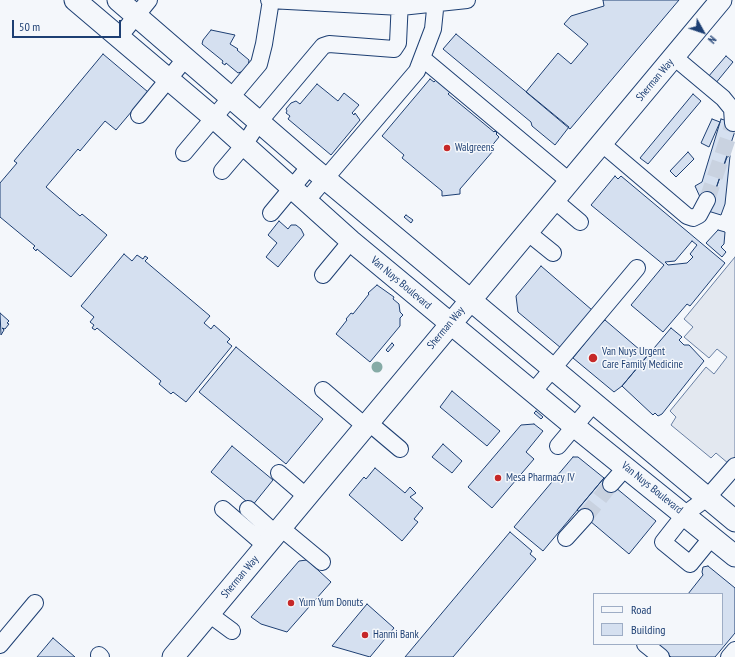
<!DOCTYPE html>
<html>
<head>
<meta charset="utf-8">
<style>
	body { margin:0 }
	#map { position:relative; width:735px; height:657px; overflow:hidden; background:#f4f7fb; font-family:"PT Sans Narrow",sans-serif }
	canvas { display:block }
	.legend { position:absolute; left:593px; top:593px; width:130px; height:52px; box-sizing:border-box; background:#f4f7fb; border:1px solid #9eadc5; margin:0; padding:5px 7px; list-style:none; font-size:12px; color:#1d3f73 }
	.legend li { display:flex; align-items:center; gap:8px; height:20px }
	.legend b { width:20px; border:1px solid #9eadc5 }
	.north { position:absolute; left:683px; top:12px; width:40px; height:40px; -webkit-text-stroke:3px #f4f7fb; paint-order:stroke; rotate:130deg; font-size:11px; font-weight:700; line-height:16px; text-align:center; color:#1d3f73 }
	.north::after { content:''; display:block; margin:auto; width:14px; height:18px; background:#1d3f73; clip-path:polygon(50% 0,100% 100%,50% 72%,0 100%) }
	.scale { position:absolute; left:12px; top:20px; width:109px; height:18px; box-sizing:border-box; border:2px solid #1d3f73; border-top:0; padding-left:5px; font-size:12px; line-height:14px; white-space:nowrap; color:#1d3f73; -webkit-text-stroke:3px #f4f7fb; paint-order:stroke }
</style>
</head>
<body>
<div id="map">
<canvas width="735" height="657"></canvas>
<ul class="legend">
<li><b style="height:5px;background:#f4f7fb"></b>Road</li>
<li><b style="height:11px;background:#d5e0f0"></b>Building</li>
</ul>
<div class="north">N</div>
<div class="scale">50 m</div>
</div>
<script>
const c = document.querySelector('canvas').getContext('2d');
c.lineJoin = 'round';
function paint(path, color) { c.fillStyle = color; c.fill(path, 'evenodd'); }
const shape = rows => new Path2D(rows.map(r => 'M' + r).join(''));
function trace(path, color, width, dash) { c.strokeStyle = color; c.lineWidth = width; c.lineCap = dash ? 'butt' : 'round'; c.setLineDash(dash || []); c.stroke(path); }
function drawText(font, color, halo, rows, align = 'center') {
  c.font = font + ' "PT Sans Narrow",sans-serif'; c.lineWidth = 3; c.setLineDash([]); c.textBaseline = 'middle'; c.strokeStyle = halo; c.fillStyle = color; for (const [text, x, y, turn = 0] of rows) {
    c.save(); c.translate(x, y); c.rotate((+turn || 0) * Math.PI / 180); c.textAlign = isNaN(turn) ? turn : align; if (halo) c.strokeText(text, 0, 0); c.fillText(text, 0, 0); c.restore();
  }
}
const parking = shape([
	[735,257,735,469,716,453,711,458,671,425,676,417,670,411,706,367,714,374,727,357,717,349,709,358,684,337,693,327,684,319,735,257]
]);
const building = shape([
	[603,0,679,0,570,129,526,92,558,53,571,64,588,44,564,24,571,16,604,6,603,0],
	[211,30,235,35,230,44,238,49,237,50,249,60,248,67,244,71,238,73,226,63,225,65,222,63,223,61,202,44,203,40,211,30],
	[456,34,569,127,555,145,532,126,531,122,443,49,456,34],
	[103,54,148,92,116,130,105,121,80,151,78,149,46,187,80,216,82,214,107,235,71,277,37,249,36,251,33,248,35,246,0,217,0,183,17,163,14,161,103,54],
	[726,56,733,62,715,84,708,77,726,56],
	[430,79,434,82,437,79,451,91,448,94,494,132,495,131,497,133,496,134,499,137,490,148,493,151,460,189,460,194,442,196,442,191,402,158,404,155,382,136,430,79],
	[317,84,338,101,344,93,359,105,352,113,354,115,355,113,360,120,331,155,288,119,290,116,286,113,287,111,286,109,291,103,296,101,300,104,317,84],
	[693,94,701,101,648,164,640,158,693,94],
	[712,119,720,122,709,147,701,143,712,119],
	[721,119,735,123,735,131,712,201,700,197,695,186,702,182,721,119],
	[688,152,694,159,676,177,670,171,688,152],
	[730,156,725,204,721,215,708,211,727,157,730,156],
	[615,176,618,179,621,176,725,263,690,306,687,304,663,332,631,305,664,265,591,205,615,176],
	[692,241,697,245,690,254,693,257,687,263,668,265,665,262,675,261,692,241],
	[406,215,413,220,411,223,404,217,406,215],
	[279,221,288,229,291,225,296,225,301,229,304,235,278,267,266,257,277,243,268,235,279,221],
	[718,230,725,232,724,244,721,247,726,252,722,257,706,243,718,230],
	[124,254,132,261,137,255,143,259,145,256,148,258,145,261,210,316,204,323,211,329,214,325,230,339,227,342,232,346,186,402,173,392,171,394,159,384,161,381,97,328,95,330,92,328,94,325,90,322,94,317,81,306,124,254],
	[541,266,592,310,561,348,518,312,516,296,541,266],
	[377,285,394,297,393,299,399,304,400,312,403,315,400,318,400,326,370,362,336,334,347,320,346,319,351,313,353,314,369,294,368,293,377,285],
	[0,313,9,321,7,323,9,324,5,329,2,328,4,330,1,335,0,313],
	[605,320,647,356,622,386,614,392,573,358,589,338,587,337,605,320],
	[671,328,682,337,679,340,684,345,689,345,704,361,662,414,658,416,655,413,653,415,622,386,671,328],
	[392,343,394,345,388,352,386,350,392,343],
	[236,347,323,419,286,464,199,392,236,347],
	[452,391,500,431,487,446,440,407,452,391],
	[536,411,543,417,541,419,534,413,536,411],
	[534,424,543,431,526,452,534,459,492,508,468,487,521,425,534,424],
	[443,444,462,461,452,473,432,457,443,444],
	[232,446,273,480,252,506,211,472,232,446],
	[573,457,578,457,604,478,543,551,514,527,573,457],
	[375,468,405,493,410,487,416,493,410,497,423,508,414,519,418,522,402,541,349,495,364,477,366,479,375,468],
	[604,478,656,521,629,554,577,510,604,478],
	[510,532,532,551,530,554,536,559,453,657,405,657,510,532],
	[307,560,331,582,287,632,261,624,251,617,299,561,307,560],
	[708,566,735,588,735,633,715,657,671,657,656,644,722,644,722,594,688,594,703,575,702,572,703,567,708,566],
	[367,604,394,628,370,657,332,646,367,604],
	[53,638,75,657,37,657,53,638]
]);
const minorTunnel = shape([
	[707,200,733,123],
	[585,517,611,484]
]);
const minor = shape([
	[269,0,401,7,467,0],
	[119,37,149,0],
	[674,57,723,98,732,109,733,123],
	[422,58,569,181],
	[139,115,185,59],
	[601,143,687,216,693,218,699,215,707,200],
	[184,153,259,64,264,44,271,0],
	[222,171,244,145,259,122,323,46,329,44,394,49,398,43,400,0],
	[307,200,417,71,433,29,436,0],
	[554,200,580,222],
	[271,213,310,166],
	[527,232,553,253],
	[323,275,351,241],
	[323,390,365,426],
	[533,392,637,268],
	[368,422,400,449],
	[558,446,594,403],
	[279,473,307,497],
	[611,484,626,467],
	[223,509,266,546],
	[248,509,276,534],
	[281,528,322,562],
	[712,537,690,564,663,542,685,514,707,498,735,466],
	[566,538,585,517],
	[209,614,232,631],
	[645,644,661,657],
	[0,645,35,603],
	[99,655,101,657],
	[729,657,735,650]
]);
const major = shape([
	[75,0,213,117,351,241,574,426,735,556],
	[118,0,310,166,735,521],
	[173,657,721,0]
]);
const trees = [
	[377,367]
];
const markers = [
	[447,148,4,"#c62828"],
	[593,358,5,"#c62828"],
	[498,478,4,"#c62828"],
	[291,603,4,"#c62828"],
	[365,635,4,"#c62828"]
];
const streetNames = [
	["Sherman Way",655,80,-50],
	["Van Nuys Boulevard",401,283,40],
	["Sherman Way",446,328,-50],
	["Van Nuys Boulevard",652,488,39],
	["Sherman Way",240,577,-50]
];
const poiNames = [
	["Walgreens",455,148],
	["Van Nuys Urgent",602,352],
	["Care Family Medicine",602,365],
	["Mesa Pharmacy IV",506,478],
	["Yum Yum Donuts",299,603],
	["Hanmi Bank",373,635]
];
paint(parking, '#e3e8f0');
trace(parking, '#687fa3', 1);
paint(building, '#d5e0f0');
trace(building, '#1d3f73', 1);
trace(minorTunnel, '#c9d2e0', 16, [16, 8]);
trace(minor, '#1d3f73', 18);
trace(major, '#1d3f73', 23);
trace(minor, '#f4f7fb', 16);
trace(major, '#f4f7fb', 21);
c.fillStyle = '#86aba6';
for (const [x, y] of trees) { c.beginPath(); c.arc(x, y, 5.5, 0, 2 * Math.PI); c.fill(); }
for (const [x, y, r, color] of markers) { const dot = new Path2D(); dot.arc(x, y, r, 0, 2 * Math.PI); c.fillStyle = color; c.fill(dot); trace(dot, '#f4f7fb', 1.5); }
drawText('11px', '#1d3f73', '#f4f7fb', streetNames);
drawText('11px', '#1d3f73', '#f4f7fb', poiNames, 'left');
</script>
</body>
</html>
